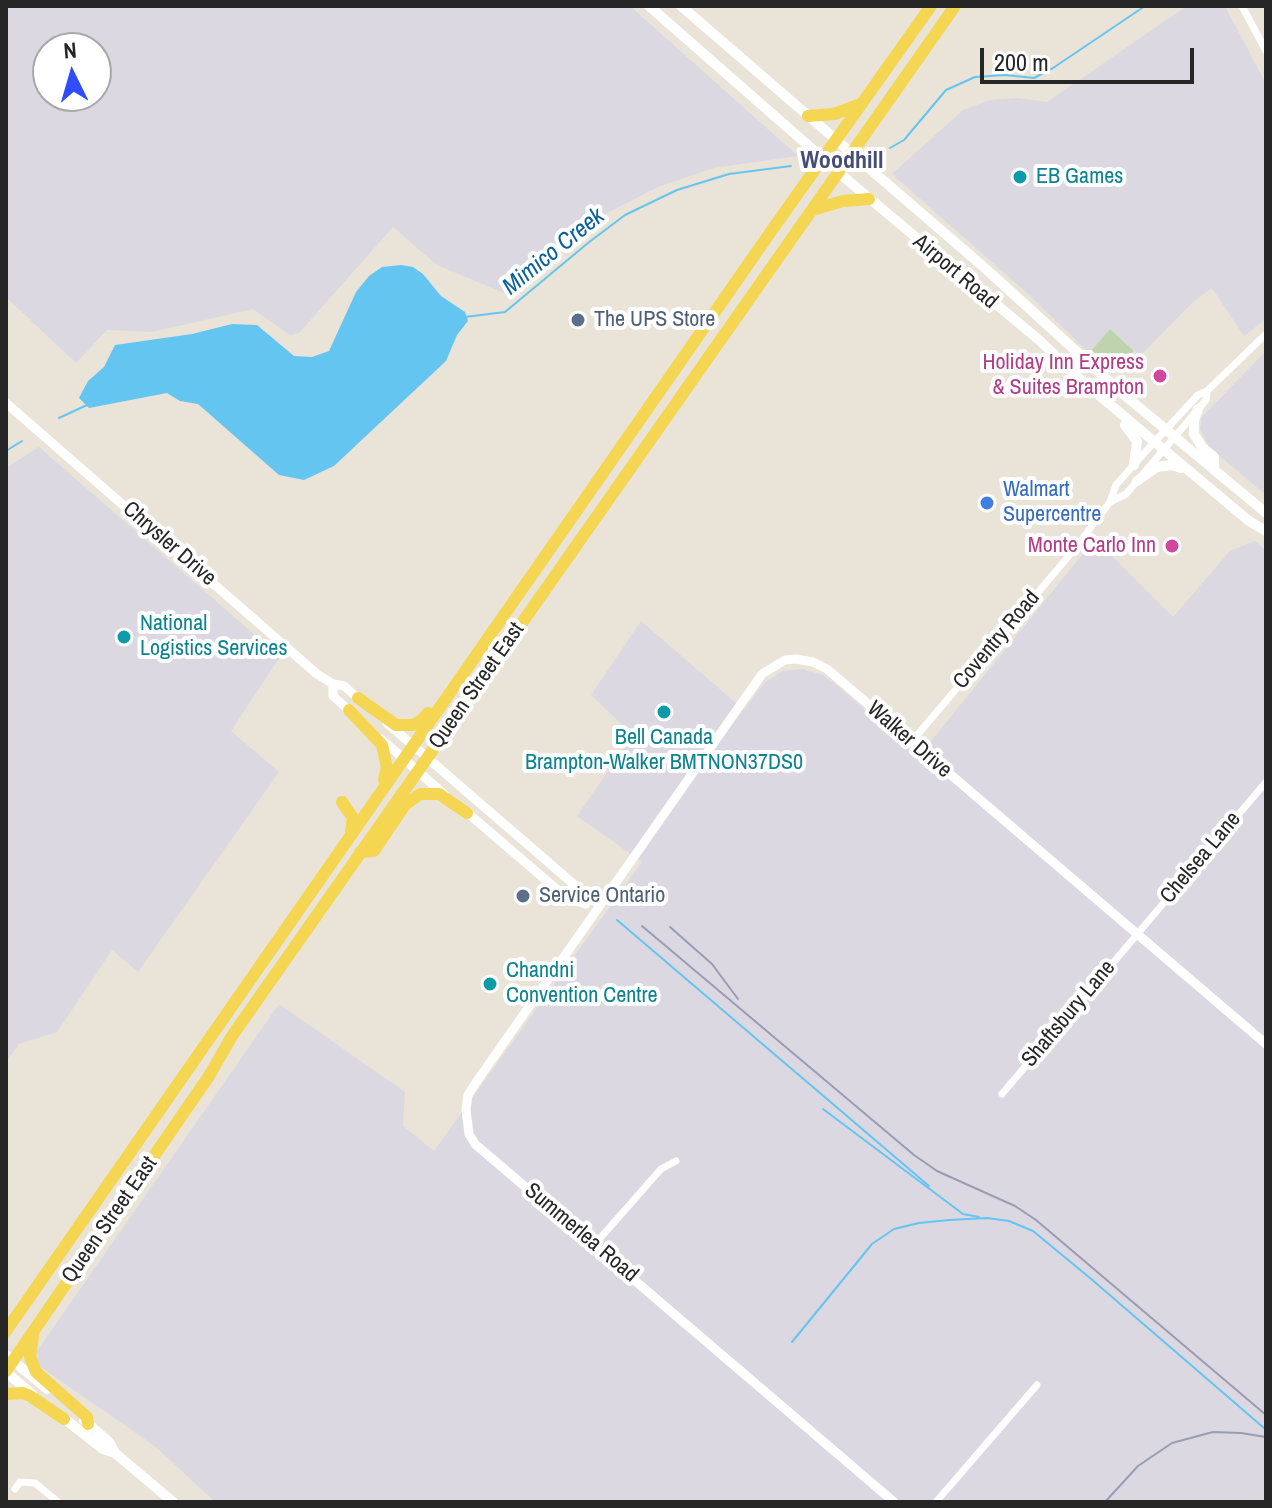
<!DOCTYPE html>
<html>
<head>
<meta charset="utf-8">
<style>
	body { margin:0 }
	#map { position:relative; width:1272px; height:1508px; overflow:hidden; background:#eae3d7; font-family:"Archivo Narrow",sans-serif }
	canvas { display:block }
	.frame { position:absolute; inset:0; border:8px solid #262626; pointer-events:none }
	.north { position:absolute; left:32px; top:32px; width:80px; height:80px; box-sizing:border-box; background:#fff; border:2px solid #a8a8a8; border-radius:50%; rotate:355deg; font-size:22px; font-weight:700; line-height:32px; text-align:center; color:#262626 }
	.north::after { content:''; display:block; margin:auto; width:28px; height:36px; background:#304cfe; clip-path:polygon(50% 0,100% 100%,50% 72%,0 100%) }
	.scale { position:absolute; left:980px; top:48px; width:214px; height:36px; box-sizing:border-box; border:4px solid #262626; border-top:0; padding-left:10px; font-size:24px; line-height:28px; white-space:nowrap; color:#262626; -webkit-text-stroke:6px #fff; paint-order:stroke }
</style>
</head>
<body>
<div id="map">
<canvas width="1272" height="1508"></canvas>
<div class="frame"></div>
<div class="north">N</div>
<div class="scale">200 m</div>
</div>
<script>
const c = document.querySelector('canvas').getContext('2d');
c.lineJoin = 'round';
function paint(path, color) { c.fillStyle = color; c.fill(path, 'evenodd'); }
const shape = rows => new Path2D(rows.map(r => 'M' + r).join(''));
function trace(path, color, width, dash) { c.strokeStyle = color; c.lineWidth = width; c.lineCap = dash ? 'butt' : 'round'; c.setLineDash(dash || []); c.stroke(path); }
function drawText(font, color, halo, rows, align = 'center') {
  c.font = font + ' "Archivo Narrow",sans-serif'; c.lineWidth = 8; c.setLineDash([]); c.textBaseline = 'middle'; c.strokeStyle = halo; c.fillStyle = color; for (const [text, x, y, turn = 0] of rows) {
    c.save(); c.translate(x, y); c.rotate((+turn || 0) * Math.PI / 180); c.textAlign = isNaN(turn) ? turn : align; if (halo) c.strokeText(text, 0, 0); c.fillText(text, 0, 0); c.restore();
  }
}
const industrial = shape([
	[6,6,630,6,798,156,713,168,658,187,597,218,556,250,509,295,437,265,393,227,299,333,290,335,253,309,152,332,107,330,76,363,6,297],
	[96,48,96,96,48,96,48,48],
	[1187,6,1225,6,1266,84,1266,319,1244,336,1212,288,1193,302,1140,356,1110,329,1089,353,1026,292,892,174,963,110,990,100,1018,98,1047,102],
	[1266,351,1266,495,1209,447,1200,429,1202,417],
	[39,447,280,657,231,731,279,772,138,972,112,950,57,1032,19,1044,6,1062,6,468],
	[1095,539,1173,617,1230,551,1255,541,1266,551,1266,1502,215,1502,156,1447,38,1365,37,1351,279,1004,405,1092,403,1126,434,1151,642,862,577,816,633,735,591,695,641,621,744,710,764,683,783,671,802,669,823,675,839,687,918,757]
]);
const cemetery = shape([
	[1110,329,1134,351,1119,366,1113,360,1106,368,1089,353]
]);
const water = shape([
	[401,265,413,267,423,274,441,296,465,312,468,321,457,335,446,361,334,466,304,480,279,475,198,404,180,401,167,393,89,408,79,398,88,381,104,367,115,345,192,334,232,324,257,325,294,356,312,357,329,351,356,292,369,276,382,267]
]);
const stream = shape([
	[890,148,904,140,946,90,975,77,1005,75,1034,78,1053,68,1145,6],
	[465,317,505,312,588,243,625,215,677,190,729,174,791,166],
	[59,418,87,405],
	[6,451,22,441],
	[617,920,929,1186],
	[823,1109,963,1214,979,1217],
	[792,1342,872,1244,894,1229,919,1223,949,1220,987,1218,1009,1221,1033,1231,1090,1278,1264,1428]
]);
const minor = shape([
	[1242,6,1266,51],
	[1110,502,1126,494,1206,400,1207,391],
	[913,740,1073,551,1110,502,1116,485,1147,450,1198,395,1207,391,1266,334],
	[1002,1094,1266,782],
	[595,1244,661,1169,676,1161],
	[15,1489,20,1482,35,1483,58,1502],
	[936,1502,1037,1385]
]);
const tertiary = shape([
	[6,403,317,674,333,684,344,686,361,701],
	[333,684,333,696,352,713],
	[387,723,577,887,585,903],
	[381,739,445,795],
	[463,809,568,899,586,904],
	[894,1502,475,1144,469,1134,466,1110,468,1095,477,1081,762,674,785,660,796,659,813,662,827,669,1266,1044]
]);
const secondary = shape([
	[649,6,851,183,1039,340,1082,381,1249,521,1266,531],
	[681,6,986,269,1122,393,1266,513],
	[1198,409,1194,420,1194,434,1202,447,1214,457,1214,470],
	[1125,425,1137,441,1134,465],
	[1137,481,1157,467,1171,465,1181,468],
	[6,1355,47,1389],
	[6,1372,32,1394],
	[61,1416,103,1449,115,1453,173,1502],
	[84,1420,109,1442,115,1453]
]);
const primary = shape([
	[808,116,834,114,861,104],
	[812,210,843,201,869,199],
	[358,698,396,725,413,725,422,720,428,713],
	[349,710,382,745,387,768,384,780],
	[342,802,353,818,351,831],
	[360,852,374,851,405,805,420,794,439,794,467,813],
	[6,1331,772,230,931,6],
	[33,1337,30,1357,36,1372,87,1417,88,1424],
	[6,1371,209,1076,232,1036,955,6],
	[6,1394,23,1393,30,1396,64,1419]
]);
const rail = shape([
	[642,926,914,1155,937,1171,1015,1206,1036,1220,1266,1415],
	[670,927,712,964,738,999],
	[1105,1502,1138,1466,1172,1443,1213,1432,1241,1433,1266,1437]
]);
const markers = [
	[1020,177,8,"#0f9aa8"],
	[578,320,8,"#5c6f8a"],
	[1160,376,8,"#d1479c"],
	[987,503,8,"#3f7fe0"],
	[1172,546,8,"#d1479c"],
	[124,637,8,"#0f9aa8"],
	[664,712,8,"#0f9aa8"],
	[523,896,8,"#5c6f8a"],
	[490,984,8,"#0f9aa8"]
];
const cultureNames = [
	["EB Games",1036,177],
	["National",140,624],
	["Logistics Services",140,649],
	["Bell Canada",664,738,"center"],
	["Brampton-Walker BMTNON37DS0",664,763,"center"],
	["Chandni",506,971],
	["Convention Centre",506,996]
];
const streetNames = [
	["Airport Road",955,272,40],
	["Chrysler Drive",169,544,41],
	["Coventry Road",997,640,-50],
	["Queen Street East",477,686,-55],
	["Walker Drive",909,740,41],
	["Chelsea Lane",1201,858,-50],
	["Shaftsbury Lane",1069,1014,-50],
	["Queen Street East",110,1220,-55],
	["Summerlea Road",581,1233,40]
];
const serviceNames = [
	["The UPS Store",594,320],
	["Service Ontario",539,896]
];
const hotelNames = [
	["Holiday Inn Express",1144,363],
	["& Suites Brampton",1144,388],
	["Monte Carlo Inn",1156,546]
];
const shopNames = [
	["Walmart",1003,490],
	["Supercentre",1003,515]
];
const neighbourhoodNames = [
	["Woodhill",842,162]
];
const waterNames = [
	["Mimico Creek",554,252,-39]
];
paint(industrial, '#dbd8e2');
paint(cemetery, '#bed4ae');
paint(water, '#65c5f1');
trace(stream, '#65c5f1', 2);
trace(minor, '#fff', 7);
trace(tertiary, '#fff', 9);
trace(secondary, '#fff', 10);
trace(primary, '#f4d652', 12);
trace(rail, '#9a9cb2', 2);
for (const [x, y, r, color] of markers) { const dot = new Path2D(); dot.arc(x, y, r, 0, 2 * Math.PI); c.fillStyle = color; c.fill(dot); trace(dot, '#fff', 3); }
drawText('22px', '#0d838f', '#fff', cultureNames, 'left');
drawText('22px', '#262626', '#fff', streetNames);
drawText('22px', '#4e5e75', '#fff', serviceNames, 'left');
drawText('22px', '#b23c85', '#fff', hotelNames, 'right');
drawText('22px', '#366cbe', '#fff', shopNames, 'left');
drawText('bold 24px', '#464d77', '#fff', neighbourhoodNames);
drawText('italic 24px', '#095f98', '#fff', waterNames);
</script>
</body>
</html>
